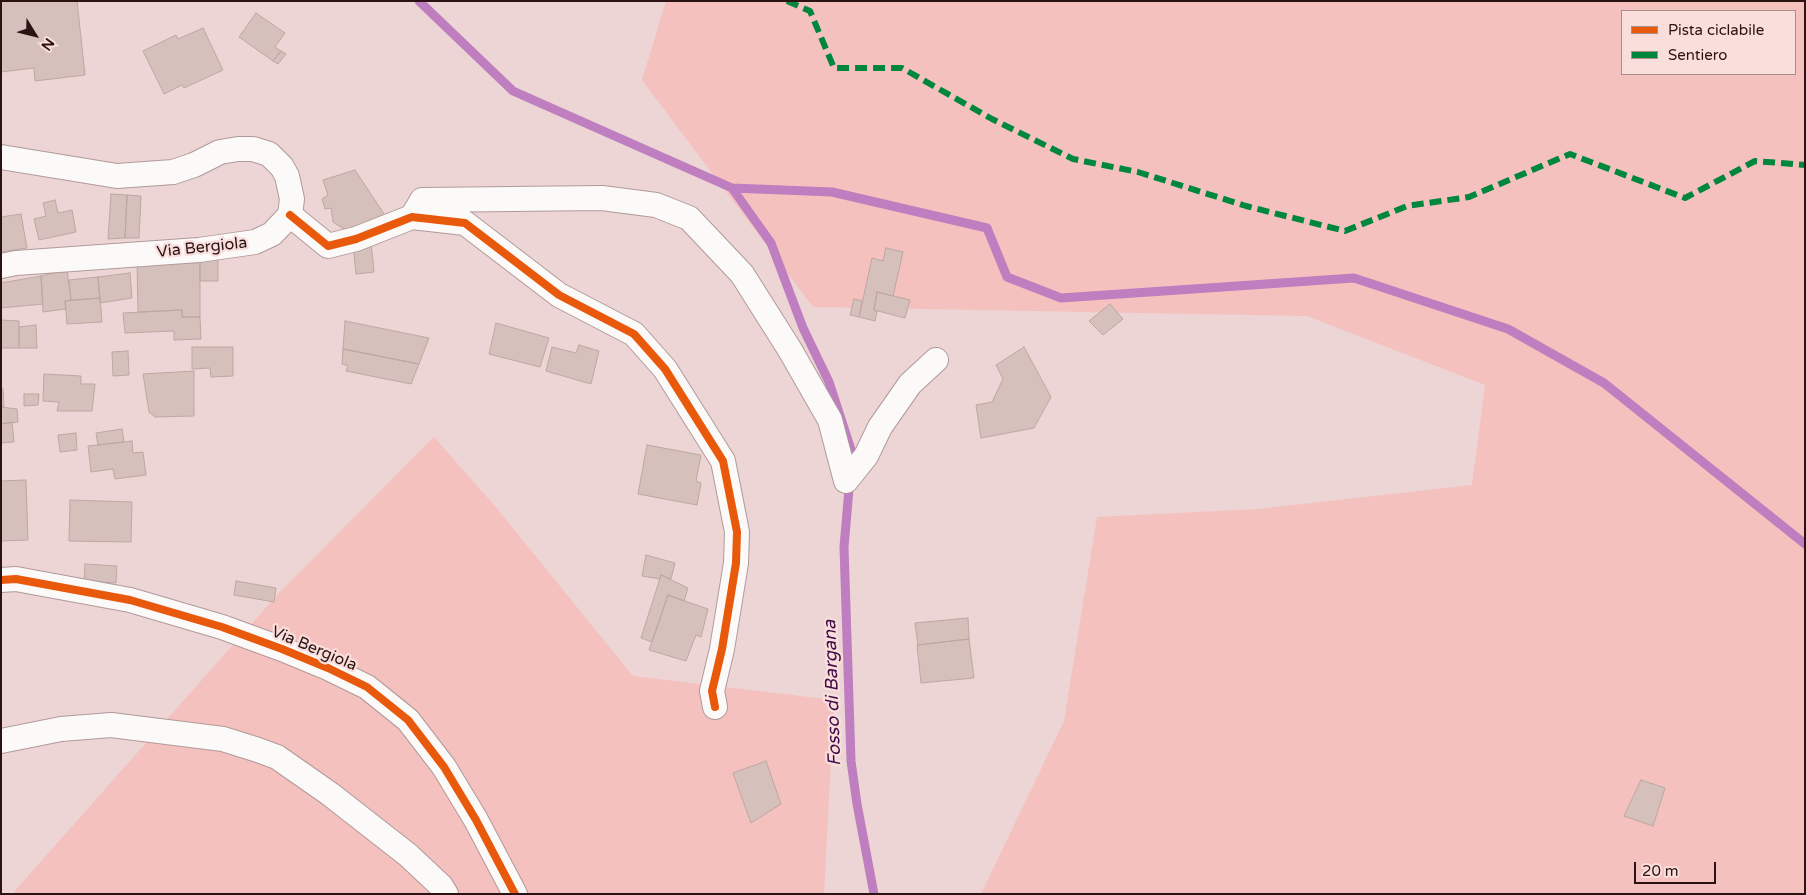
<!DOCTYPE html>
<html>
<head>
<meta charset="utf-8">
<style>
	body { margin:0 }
	#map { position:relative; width:1806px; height:895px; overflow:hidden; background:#ecd5d4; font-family:"Varela Round",sans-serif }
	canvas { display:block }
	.frame { position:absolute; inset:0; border:2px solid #2a1312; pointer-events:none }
	.legend { position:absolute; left:1621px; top:10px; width:175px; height:65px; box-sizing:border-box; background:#fadedc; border:1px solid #a78d8b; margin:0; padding:6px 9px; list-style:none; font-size:15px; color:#2a1312 }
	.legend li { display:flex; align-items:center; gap:10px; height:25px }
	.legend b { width:25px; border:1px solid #a78d8b }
	.north { position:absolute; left:10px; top:10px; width:50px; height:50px; -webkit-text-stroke:4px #fadedc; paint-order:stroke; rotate:126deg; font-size:14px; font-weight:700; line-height:20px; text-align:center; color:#2a1312 }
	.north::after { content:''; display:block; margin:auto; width:18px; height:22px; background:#2a1312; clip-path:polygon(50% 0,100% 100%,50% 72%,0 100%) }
	.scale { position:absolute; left:1634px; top:862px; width:82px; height:22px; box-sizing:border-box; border:2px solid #2a1312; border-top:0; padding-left:6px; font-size:15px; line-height:18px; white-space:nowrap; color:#2a1312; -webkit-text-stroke:4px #fadedc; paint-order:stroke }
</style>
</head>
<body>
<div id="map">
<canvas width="1806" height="895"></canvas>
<div class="frame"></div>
<ul class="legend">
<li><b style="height:6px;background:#e8590c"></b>Pista ciclabile</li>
<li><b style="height:6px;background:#00873e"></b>Sentiero</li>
</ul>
<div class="north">N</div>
<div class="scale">20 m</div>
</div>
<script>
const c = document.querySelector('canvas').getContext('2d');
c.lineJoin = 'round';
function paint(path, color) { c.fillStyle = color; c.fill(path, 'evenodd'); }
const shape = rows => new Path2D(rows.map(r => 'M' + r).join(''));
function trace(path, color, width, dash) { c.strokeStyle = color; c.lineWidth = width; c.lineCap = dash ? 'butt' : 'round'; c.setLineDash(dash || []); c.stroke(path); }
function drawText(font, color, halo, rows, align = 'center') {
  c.font = font + ' "Varela Round",sans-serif'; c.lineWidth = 4.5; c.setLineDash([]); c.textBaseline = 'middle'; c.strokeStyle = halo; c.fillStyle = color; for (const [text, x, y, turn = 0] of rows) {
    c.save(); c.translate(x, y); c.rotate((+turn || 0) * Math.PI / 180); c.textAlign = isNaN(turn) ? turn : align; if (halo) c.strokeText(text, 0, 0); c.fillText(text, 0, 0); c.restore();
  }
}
const green = shape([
	[666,1,1805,1,1805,894,981,894,1064,721,1097,517,1258,509,1472,485,1485,385,1307,316,813,307,642,80],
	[1622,11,1795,11,1795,74,1622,74],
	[434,437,494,505,633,676,834,700,824,894,12,894,278,594]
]);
const stream = shape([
	[419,1,513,91,732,188,832,192,987,228,1007,277,1061,298,1354,278,1508,329,1604,383,1805,544],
	[732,188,771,243,803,328,829,382,854,459],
	[849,489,844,547,851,761,857,804,874,894]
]);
const building = shape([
	[1,1,77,1,85,75,35,81,34,68,1,72,1,1],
	[256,13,285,33,275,47,281,51,273,61,239,37,256,13],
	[203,28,223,70,184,88,182,85,164,94,143,51,176,35,178,39,203,28],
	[281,51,286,54,278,64,273,61,281,51],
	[355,170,386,217,353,235,333,222,331,208,325,209,322,199,328,195,323,180,355,170],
	[111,194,127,195,125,238,108,239,111,194],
	[127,195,141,196,139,238,125,238,127,195],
	[55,200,58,213,72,210,76,232,39,240,34,219,46,216,43,203,55,200],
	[21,214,27,248,1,252,1,217,21,214],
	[371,242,374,272,356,274,353,244,371,242],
	[886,248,903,252,893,296,877,292,874,310,877,311,875,321,859,317,872,258,883,261,886,248],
	[218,257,218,281,200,281,200,259,218,257],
	[200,259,200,317,182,317,182,310,138,312,137,262,200,259],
	[67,270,71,300,65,301,66,309,43,312,41,276,67,270],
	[130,273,132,298,100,303,98,277,130,273],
	[41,276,43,304,1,308,1,283,41,276],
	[98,277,100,298,71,300,69,280,98,277],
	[877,292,910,300,905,318,874,310,877,292],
	[100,298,102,322,67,324,65,301,100,298],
	[854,299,862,301,859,317,850,315,854,299],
	[1110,304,1123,319,1103,335,1089,321,1110,304],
	[182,310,182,317,200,317,201,339,174,340,174,331,125,333,123,313,182,310],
	[1,320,19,321,19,348,1,348,1,320],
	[345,321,429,338,419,364,343,349,345,321],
	[496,323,549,338,540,367,489,354,496,323],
	[36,325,37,348,19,348,19,327,36,325],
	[579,345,599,351,591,384,546,371,552,347,576,353,579,345],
	[192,347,233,347,233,376,211,377,210,368,192,369,192,347],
	[1024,347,1051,397,1034,428,981,438,976,405,992,402,1003,379,996,365,1024,347],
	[343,349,419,364,411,384,346,371,348,366,342,364,343,349],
	[128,351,129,375,113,376,112,352,128,351],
	[194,371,194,416,155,417,149,412,143,374,194,371],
	[44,374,81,376,81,384,95,384,92,411,57,411,59,402,43,401,44,374],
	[3,389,4,407,1,407,1,390,3,389],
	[24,394,39,394,38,405,24,406,24,394],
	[1,407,17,409,18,422,1,424,1,407],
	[12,422,14,442,1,443,1,424,12,422],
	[122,429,124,442,98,445,96,433,122,429],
	[76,433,77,450,60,452,58,435,76,433],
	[132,441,133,453,143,452,146,475,115,479,113,469,91,472,88,446,132,441],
	[647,445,701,455,696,481,701,483,697,505,638,494,647,445],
	[26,480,28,540,1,541,1,481,26,480],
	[70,500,132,502,131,542,69,541,70,500],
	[646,555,675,563,671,579,661,575,660,579,642,576,646,555],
	[85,564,117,566,116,583,84,581,85,564],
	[661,575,688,588,684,601,668,595,652,642,641,638,661,575],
	[236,581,276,588,274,602,234,595,236,581],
	[668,595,708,609,701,637,696,635,686,661,649,650,668,595],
	[968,618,969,639,918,645,915,623,968,618],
	[969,639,974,678,921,683,917,645,969,639],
	[766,761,781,804,751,823,733,773,766,761],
	[1641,780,1665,788,1653,826,1624,816,1641,780]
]);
const street = shape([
	[1,157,117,176,173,172,194,165,220,152,238,149,253,149,269,154,282,167,287,176,292,199,290,215,272,234,255,242,199,250,16,263,1,266],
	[290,215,328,246,356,239,412,217,465,223,559,295,634,334,665,369,723,461,737,532,736,563,722,649,712,691,715,707],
	[412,217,422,200,602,198,656,205,689,218,742,274,790,350,830,420,846,481,866,456,880,427,910,384,936,360],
	[1,580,16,579,130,600,222,627,282,649,328,668,367,687,408,720,444,767,476,820,515,894],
	[1,741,61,729,111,725,223,739,258,750,277,757,330,794,408,855,441,886,446,894]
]);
const quiet = shape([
	[787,1,810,11,834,68,902,68,992,119,1073,159,1138,172,1246,206,1345,231,1407,206,1469,197,1570,154,1685,198,1755,161,1805,165]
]);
const cycleway = shape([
	[290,215,328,246,356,239,412,217,465,223,559,295,634,334,665,369,723,461,737,532,736,563,722,649,712,691,715,707],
	[1,580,16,579,130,600,222,627,282,649,328,668,367,687,408,720,444,767,476,820,515,894]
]);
const streetNames = [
	["Via Bergiola",202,248,-6],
	["Via Bergiola",314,649,23]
];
const waterNames = [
	["Fosso di Bargana",833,693,-92]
];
paint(green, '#f4c1be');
trace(stream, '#be7ebf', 9);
paint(building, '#d5c0bb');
trace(building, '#bda7a2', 1);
trace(street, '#b09a99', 26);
trace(street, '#fcf9f9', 24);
trace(quiet, '#00873e', 6, [12, 6]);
trace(cycleway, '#e8590c', 8);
drawText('16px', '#2a1312', '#fadedc', streetNames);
drawText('italic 18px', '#420c49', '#fadedc', waterNames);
</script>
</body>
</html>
